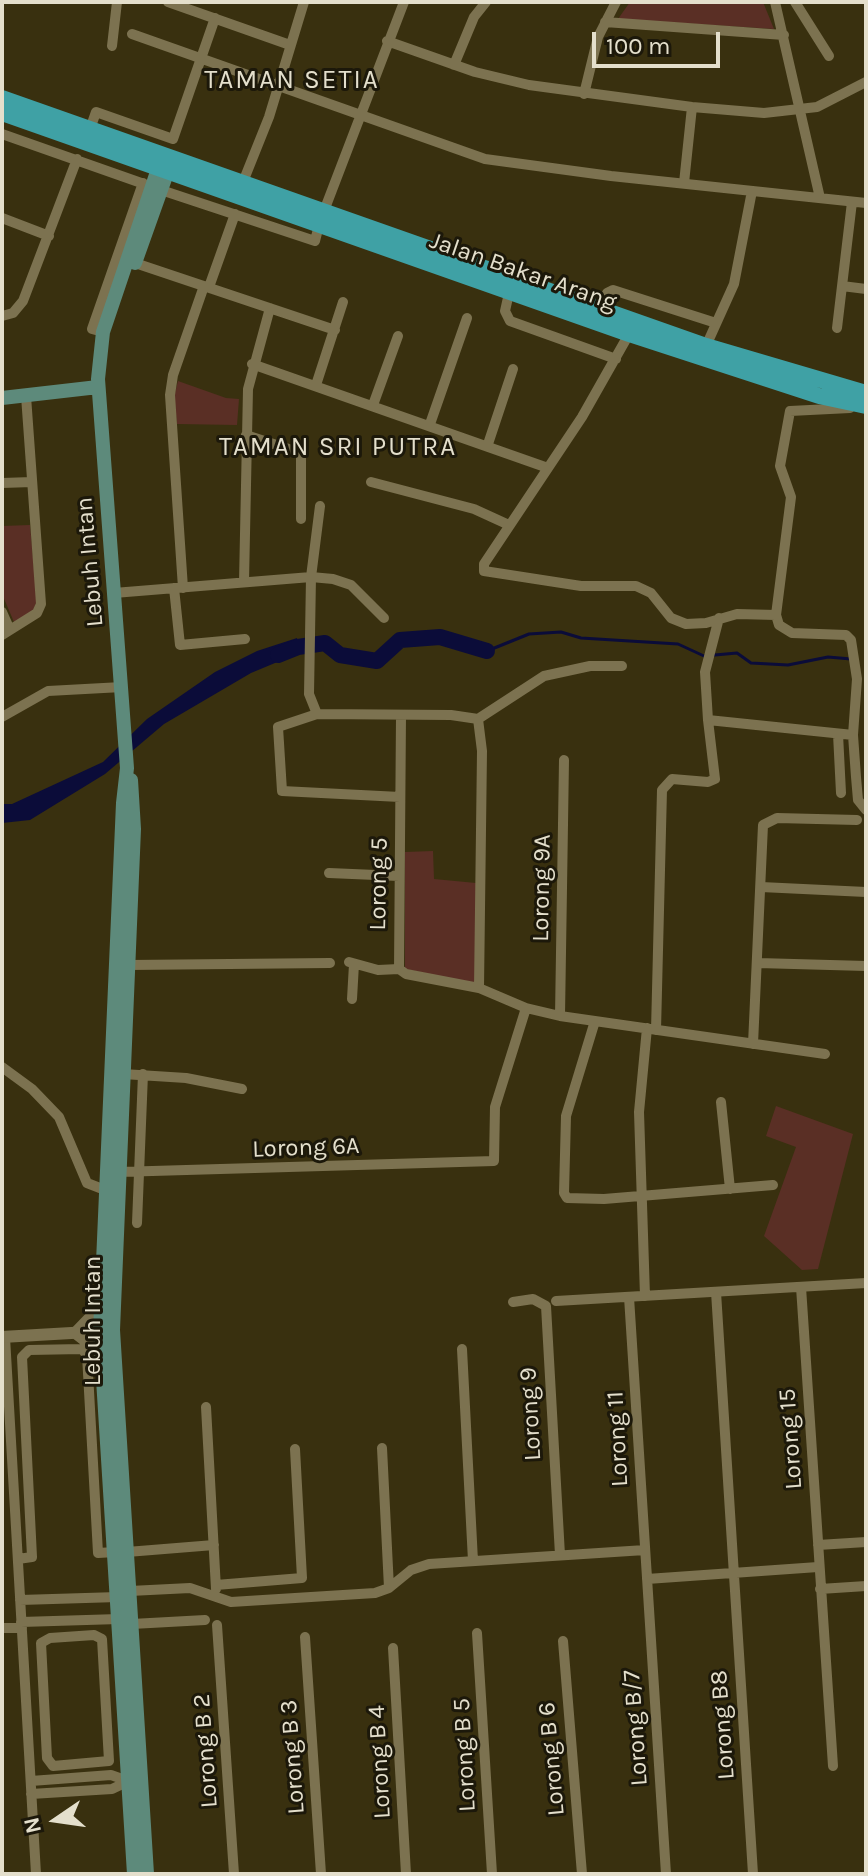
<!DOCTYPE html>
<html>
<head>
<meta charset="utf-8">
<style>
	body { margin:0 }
	#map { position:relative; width:868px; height:1876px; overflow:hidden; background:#39300f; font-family:Karla,sans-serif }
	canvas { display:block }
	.frame { position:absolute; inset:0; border:4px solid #e4dfcc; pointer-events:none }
	.north { position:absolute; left:16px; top:1780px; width:80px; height:80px; -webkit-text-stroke:6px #1c180a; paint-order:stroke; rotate:257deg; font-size:22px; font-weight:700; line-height:32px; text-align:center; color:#e4dfcc }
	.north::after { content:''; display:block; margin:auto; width:28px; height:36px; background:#e4dfcc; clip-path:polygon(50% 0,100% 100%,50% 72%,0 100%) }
	.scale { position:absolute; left:592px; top:32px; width:128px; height:36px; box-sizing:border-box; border:4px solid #e4dfcc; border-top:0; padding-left:10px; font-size:24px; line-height:28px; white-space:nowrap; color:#e4dfcc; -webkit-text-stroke:6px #1c180a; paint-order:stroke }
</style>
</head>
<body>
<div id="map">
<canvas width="868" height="1876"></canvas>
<div class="frame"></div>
<div class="north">N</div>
<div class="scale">100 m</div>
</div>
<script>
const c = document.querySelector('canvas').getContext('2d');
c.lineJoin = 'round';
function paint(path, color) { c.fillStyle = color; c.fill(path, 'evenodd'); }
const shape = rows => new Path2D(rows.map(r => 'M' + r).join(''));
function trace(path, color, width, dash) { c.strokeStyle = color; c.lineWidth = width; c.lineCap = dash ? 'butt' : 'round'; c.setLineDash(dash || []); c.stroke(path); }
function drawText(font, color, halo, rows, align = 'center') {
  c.font = font + ' Karla,sans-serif'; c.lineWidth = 6; c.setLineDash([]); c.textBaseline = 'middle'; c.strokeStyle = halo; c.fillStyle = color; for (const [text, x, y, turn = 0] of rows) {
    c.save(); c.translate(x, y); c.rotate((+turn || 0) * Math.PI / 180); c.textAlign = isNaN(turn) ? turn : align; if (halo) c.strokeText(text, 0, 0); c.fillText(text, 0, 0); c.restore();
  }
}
const green = shape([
	[630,2,763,2,774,29,618,19],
	[178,381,226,398,239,399,237,425,177,424,174,397],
	[30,525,37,600,33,612,14,622,2,594,2,526],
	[433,851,434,879,476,883,477,984,405,969,405,852],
	[776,1106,853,1134,818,1269,802,1270,764,1236,796,1147,766,1136]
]);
const water = shape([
	[297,638,299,653,251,673,164,724,105,774,30,820,2,823,2,804,12,804,103,762,147,719,215,672,257,651]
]);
const stream = shape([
	[487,651,529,634,561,632,581,638,678,644,704,656,737,653,751,663,788,665,828,657,851,659]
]);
const river = shape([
	[278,655,298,647,325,643,340,655,377,661,400,640,440,637,487,651]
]);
const minor = shape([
	[168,2,290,45],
	[775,2,820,198],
	[795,2,829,56],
	[605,22,784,35],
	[132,34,485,159,611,176,866,203],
	[387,41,475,72,529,85,692,107,764,113,817,107,866,82],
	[112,46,117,2],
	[454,65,474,17,486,2],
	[584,94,598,37,616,2],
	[90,129,96,112,173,139,215,18],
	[2,134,147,185],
	[243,182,269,117,304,2],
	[684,183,692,107],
	[161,190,315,241,319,225],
	[324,211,404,2],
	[2,218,49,236],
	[135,263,335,330],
	[842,286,866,289],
	[209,287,235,214],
	[509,293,505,311,510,321,616,359],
	[599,308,607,293,613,290,716,323],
	[2,316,13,313,23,301,77,159],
	[837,328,852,202],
	[103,332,92,329,143,183],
	[629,334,582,417,484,564,484,571,581,586,636,586,651,593,671,618,686,624,706,623,737,614,776,615],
	[706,346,734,284,752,191],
	[252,364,548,468],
	[316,385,343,302],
	[373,405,398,336],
	[850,408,790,411,780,466,791,497,776,615,779,625,792,633,846,635,851,640,857,679,853,735,856,777,858,800,866,810],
	[430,424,467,318],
	[246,435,301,453,301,519],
	[488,444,513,369],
	[371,482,474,509,509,525],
	[2,483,32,482],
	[320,506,311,577,333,579,351,585,384,618],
	[244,582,248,389,270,308],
	[174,588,180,645,245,639],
	[183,588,170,395,173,375,204,286],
	[114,593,311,577,309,694,317,714,451,715,478,719],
	[2,612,10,630],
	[2,635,37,613,41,604,26,396],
	[317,714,278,727,282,791,400,797],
	[401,716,399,969,406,974,479,988,526,1008,560,1016,825,1054],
	[2,717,48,691,122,687],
	[478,719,482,751,479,988],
	[478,719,544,676,590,666,622,666],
	[708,720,705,672,719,618],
	[838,734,841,793],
	[329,873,399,876],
	[761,887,866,892],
	[349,962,378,970,399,969],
	[758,963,866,966],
	[129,965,330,963],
	[352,999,354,964],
	[560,1016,564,760],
	[595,1021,566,1116,564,1193,567,1198,604,1199,773,1185],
	[656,1030,662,790,672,779,708,782,715,779,708,720,853,735],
	[753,1044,763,825,777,818,857,820],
	[2,1067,32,1089,59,1117,87,1183,105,1190],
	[123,1074,186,1078,242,1089],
	[721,1102,730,1189],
	[118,1172,494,1161,495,1107,526,1008],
	[137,1223,143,1074],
	[801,1287,833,1766],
	[716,1292,753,1874],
	[645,1296,639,1112,647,1028],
	[629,1297,666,1874],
	[556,1301,866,1283],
	[513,1302,533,1299,546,1306,560,1555],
	[101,1305,74,1333,101,1354],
	[5,1337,36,1874],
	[462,1349,473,1561],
	[206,1407,216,1589],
	[382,1448,389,1588],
	[818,1545,866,1542],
	[127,1552,214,1545],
	[18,1559,32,1557,22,1357,29,1350,82,1349,87,1355,98,1553,115,1552],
	[647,1579,818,1567],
	[216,1585,302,1578,295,1449],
	[820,1589,866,1586],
	[130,1591,190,1588,231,1602,375,1593,389,1588,411,1570,429,1564,645,1550],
	[20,1600,118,1597],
	[21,1622,119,1619],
	[132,1624,205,1620],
	[217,1625,234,1874],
	[2,1628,22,1628],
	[477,1633,492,1874],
	[94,1635,102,1639,109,1761,53,1766,47,1758,41,1643,50,1638,94,1635],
	[305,1637,321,1874],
	[563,1641,582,1874],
	[393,1648,406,1874],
	[31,1781,111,1775,128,1781],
	[31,1794,112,1789,131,1780]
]);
const tertiary = shape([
	[2,1337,106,1331]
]);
const secondary = shape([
	[135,263,171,162],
	[2,398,98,387],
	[131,780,134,829,113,1330,147,1874],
	[134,1874,100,1331,123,803,127,768,98,379,103,332,161,160]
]);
const primary = shape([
	[2,98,706,346,866,393],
	[2,113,629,334,819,396,866,406]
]);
const streetNames = [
	["Jalan Bakar Arang",523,272,19],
	["Lebuh Intan",90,562,-95],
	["Lorong 5",379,884,-89],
	["Lorong 9A",542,888,-89],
	["Lorong 6A",306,1148,-2],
	["Lebuh Intan",93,1321,-90],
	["Lorong 9",531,1414,-93],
	["Lorong 11",618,1439,-93],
	["Lorong 15",791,1439,-94],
	["Lorong B8",723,1725,-94],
	["Lorong B/7",636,1728,-94],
	["Lorong B 2",206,1751,-94],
	["Lorong B 5",465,1755,-93],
	["Lorong B 3",293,1757,-94],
	["Lorong B 6",552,1759,-95],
	["Lorong B 4",380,1762,-93]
];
const neighbourhoodNames = [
	["TAMAN SETIA",292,81],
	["TAMAN SRI PUTRA",338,448]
];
paint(green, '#5a2f25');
paint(water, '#0b0c39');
trace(stream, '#0b0c39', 3);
trace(river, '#0b0c39', 16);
trace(minor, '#7c7250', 10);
trace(tertiary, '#7c7250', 12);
trace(secondary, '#5d8a7b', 14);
trace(primary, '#3fa1a5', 16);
drawText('24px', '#e4dfcc', '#1c180a', streetNames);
c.letterSpacing = '2px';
drawText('26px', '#e4dfcc', '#1c180a', neighbourhoodNames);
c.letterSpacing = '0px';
</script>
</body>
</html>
